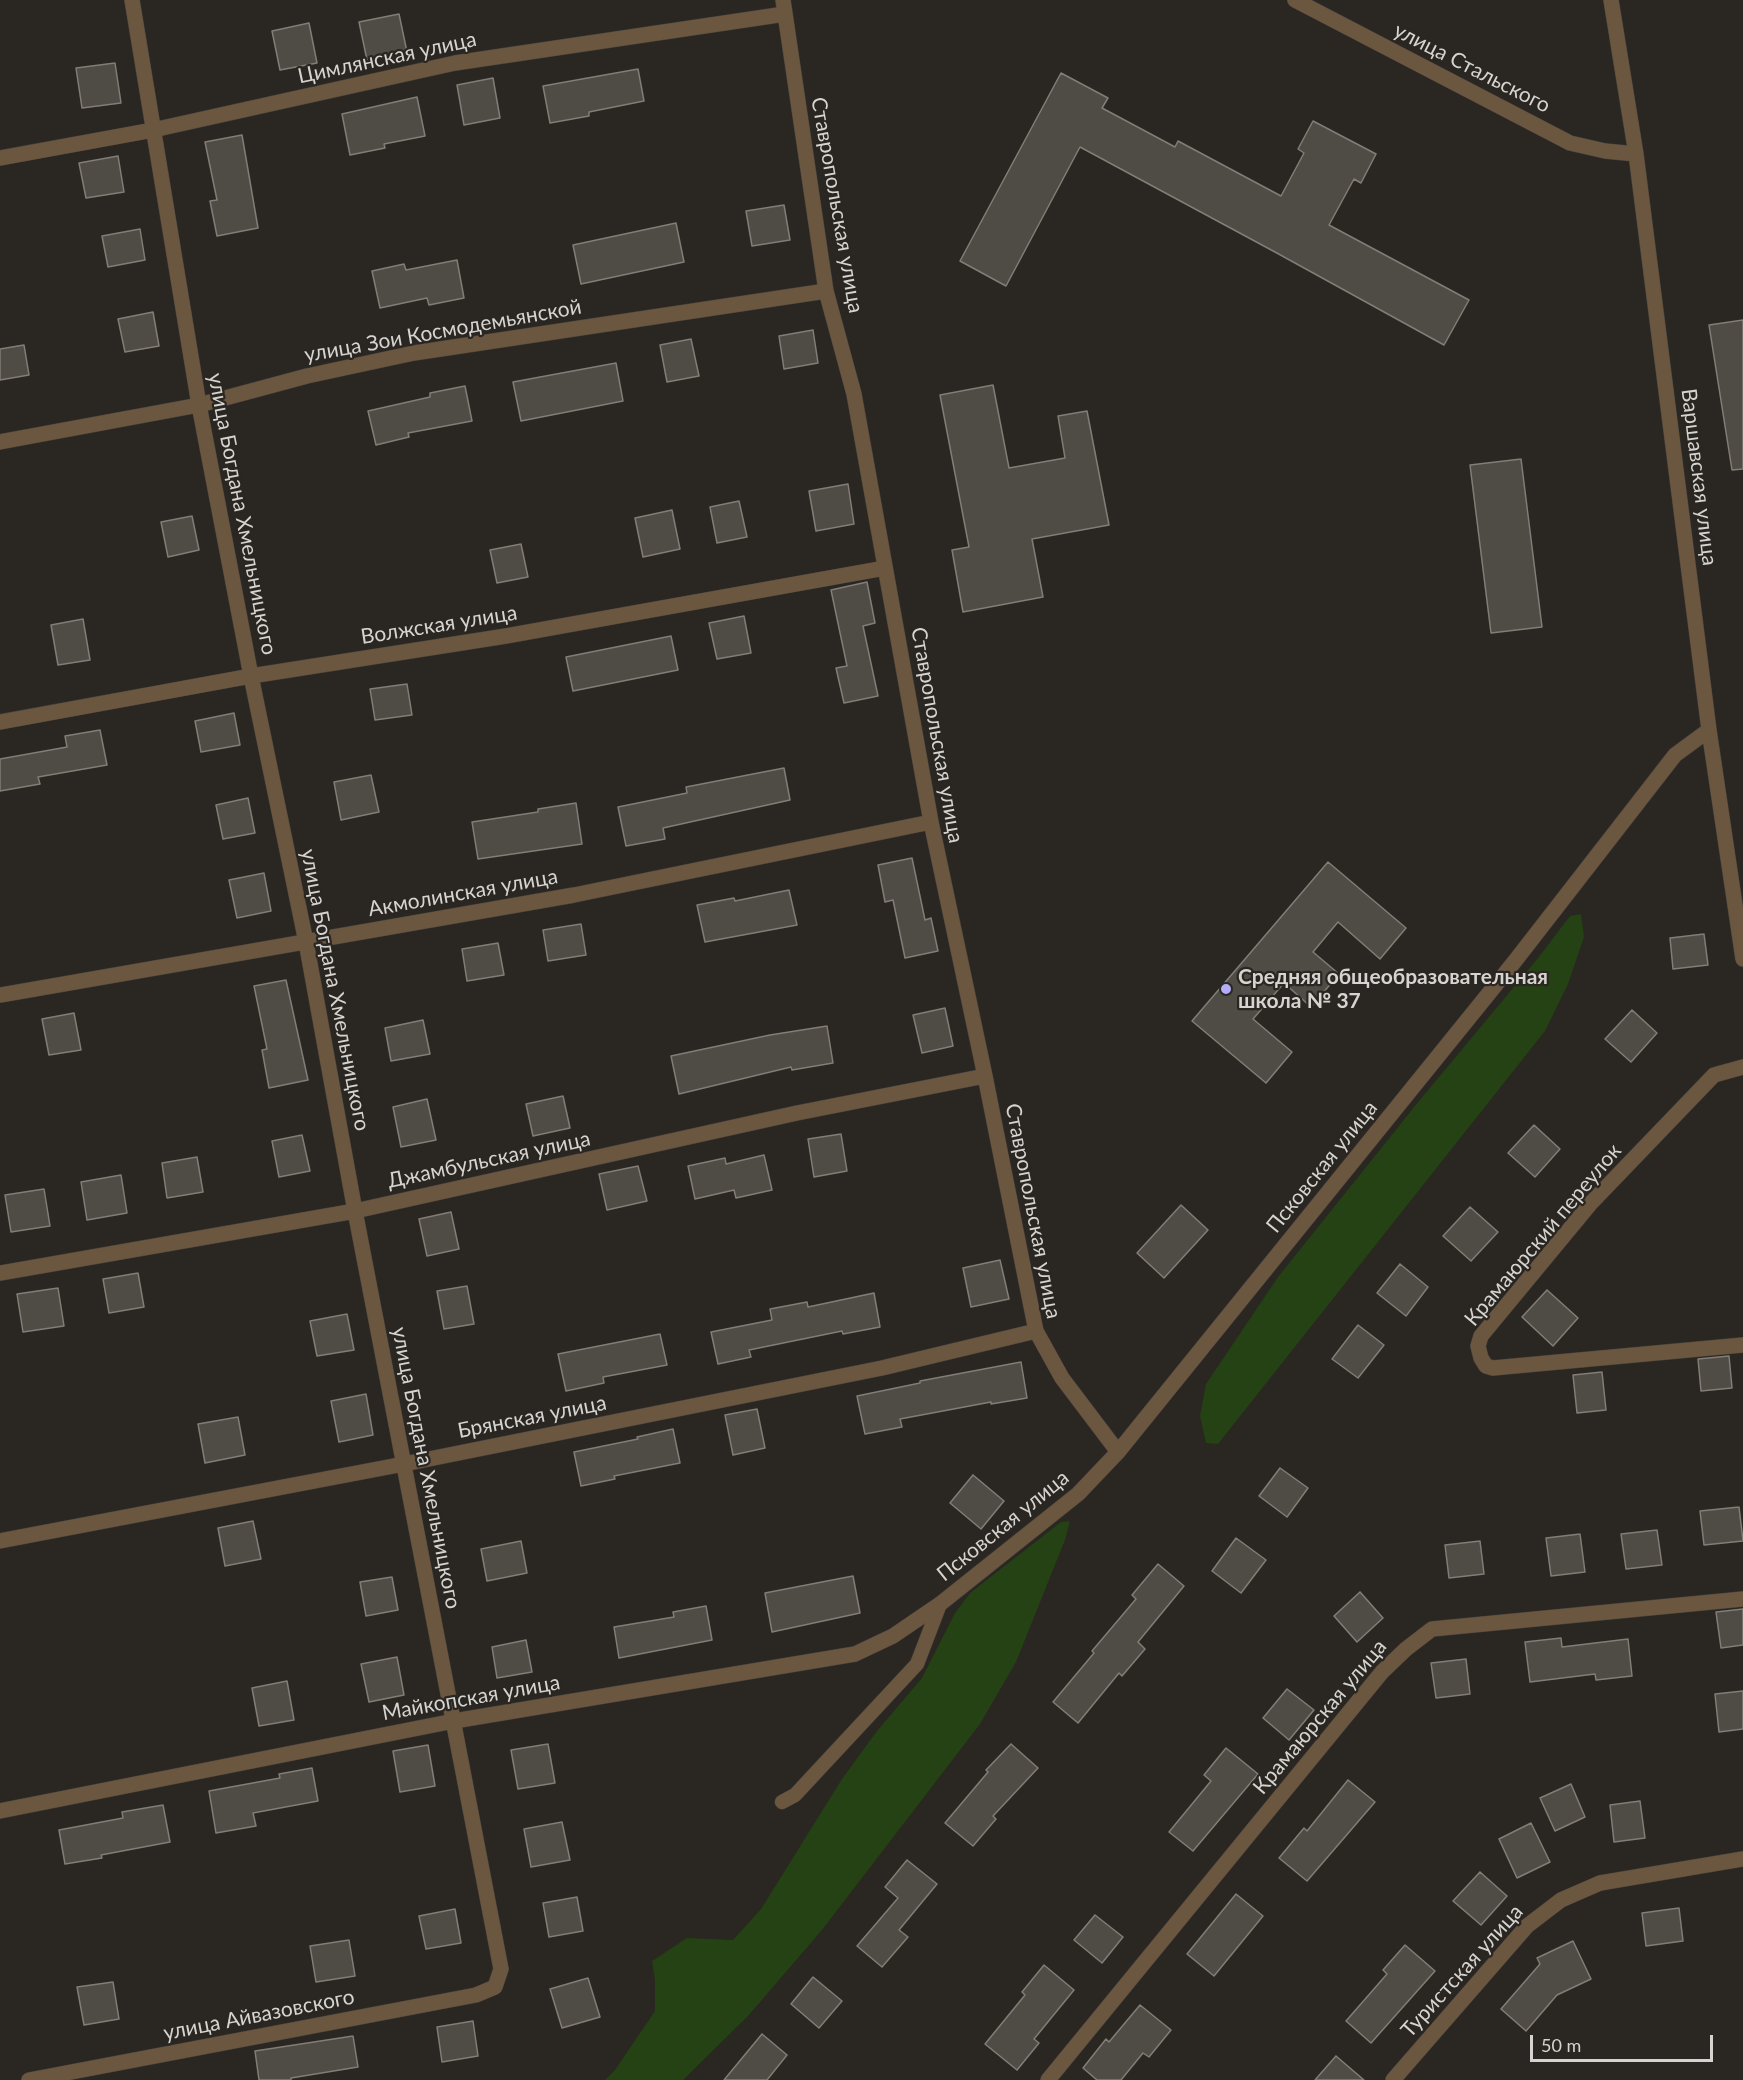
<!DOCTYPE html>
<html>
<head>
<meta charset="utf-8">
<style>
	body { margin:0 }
	#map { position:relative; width:1743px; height:2080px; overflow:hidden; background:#2a2621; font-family:Lato,sans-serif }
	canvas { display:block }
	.scale { position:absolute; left:1530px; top:2035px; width:183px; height:27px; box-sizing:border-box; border:3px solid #d6d4d0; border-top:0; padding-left:8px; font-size:18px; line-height:21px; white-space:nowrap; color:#d6d4d0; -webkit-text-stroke:4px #2a2621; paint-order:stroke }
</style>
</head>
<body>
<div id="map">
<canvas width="1743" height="2080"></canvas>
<div class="scale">50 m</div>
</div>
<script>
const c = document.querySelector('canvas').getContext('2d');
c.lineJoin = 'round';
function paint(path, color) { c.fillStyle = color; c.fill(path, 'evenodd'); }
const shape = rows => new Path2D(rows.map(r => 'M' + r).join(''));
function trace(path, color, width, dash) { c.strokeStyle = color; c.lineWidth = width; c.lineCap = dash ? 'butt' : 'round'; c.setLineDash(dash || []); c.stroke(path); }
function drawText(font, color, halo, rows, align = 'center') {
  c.font = font + ' Lato,sans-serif'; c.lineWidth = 4.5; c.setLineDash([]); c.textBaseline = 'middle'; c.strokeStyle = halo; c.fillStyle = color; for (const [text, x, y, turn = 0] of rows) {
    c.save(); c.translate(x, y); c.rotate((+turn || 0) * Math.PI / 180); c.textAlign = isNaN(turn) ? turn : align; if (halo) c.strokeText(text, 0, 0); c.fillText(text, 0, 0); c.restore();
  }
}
const green = shape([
	[1581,914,1584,937,1568,984,1545,1031,1218,1444,1206,1443,1200,1416,1206,1384,1278,1277,1419,1101,1538,958,1570,916],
	[1070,1521,1065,1540,1016,1662,980,1724,822,1930,748,2016,683,2080,605,2080,615,2070,655,2011,655,1980,652,1961,687,1938,733,1940,761,1909,842,1779,877,1731,922,1678,955,1613,970,1593,1061,1522]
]);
const building = shape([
	[399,14,407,52,367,60,359,22,399,14],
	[309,23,317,63,280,70,272,31,309,23],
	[115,63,121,103,82,108,76,68,115,63],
	[638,69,644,101,589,112,589,116,550,123,543,86,638,69],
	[1061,73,1108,98,1102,108,1175,147,1178,141,1281,196,1304,153,1298,149,1313,121,1376,154,1361,183,1354,179,1329,225,1469,300,1444,345,1275,252,1080,147,1006,286,960,261,1061,73],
	[493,78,500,118,464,125,457,85,493,78],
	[417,97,425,136,384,144,385,148,350,155,342,114,417,97],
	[242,135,258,228,217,236,210,201,217,200,205,142,242,135],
	[118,156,124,192,86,198,79,163,118,156],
	[784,205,790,240,752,246,746,211,784,205],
	[676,223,684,262,581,284,573,245,676,223],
	[140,229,145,260,108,267,102,236,140,229],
	[457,260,464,298,429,305,427,298,380,308,372,271,404,264,406,270,457,260],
	[153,312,159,346,125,352,118,319,153,312],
	[1743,320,1743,469,1732,470,1709,325,1743,320],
	[813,330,818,363,784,369,779,336,813,330],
	[691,339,699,376,667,382,660,345,691,339],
	[24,345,29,375,0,380,0,349,24,345],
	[616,363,623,401,521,421,513,382,616,363],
	[993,385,1009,468,1065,458,1058,416,1087,411,1109,525,1032,539,1043,597,963,612,952,550,969,547,940,395,993,385],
	[465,386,472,421,408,433,409,437,376,445,368,411,430,397,430,393,465,386],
	[1521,459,1542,627,1491,633,1470,465,1521,459],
	[848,484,854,524,816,531,809,491,848,484],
	[739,501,747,537,717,543,710,507,739,501],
	[672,510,680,549,643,557,635,518,672,510],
	[192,516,199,550,168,557,161,522,192,516],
	[521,544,528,577,497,583,490,550,521,544],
	[867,582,875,623,863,626,878,696,844,703,836,668,847,666,831,590,867,582],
	[744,616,751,653,717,659,709,623,744,616],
	[83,619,90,660,58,665,51,625,83,619],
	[671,636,678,670,573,691,566,657,671,636],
	[407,684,412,715,375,720,370,689,407,684],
	[234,713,240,745,201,752,195,721,234,713],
	[100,730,107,765,38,777,40,784,0,791,0,759,67,747,65,736,100,730],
	[784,768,790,800,663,828,665,839,626,846,618,807,687,793,686,787,784,768],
	[371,775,379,812,341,820,334,782,371,775],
	[248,798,255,833,223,839,216,805,248,798],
	[576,803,582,844,478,859,472,822,538,812,538,809,576,803],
	[912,858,925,920,931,918,938,951,905,958,893,900,885,902,878,865,912,858],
	[1328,862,1406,928,1380,959,1338,922,1313,952,1339,974,1311,1007,1284,983,1253,1019,1292,1052,1266,1083,1192,1021,1328,862],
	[264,873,271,911,237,918,229,880,264,873],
	[789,890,797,925,705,942,697,905,734,898,735,901,789,890],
	[581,924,586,955,548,961,543,930,581,924],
	[1704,934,1708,965,1673,969,1670,938,1704,934],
	[498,943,504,975,467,981,462,949,498,943],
	[286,980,308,1080,269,1088,262,1050,267,1049,254,986,286,980],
	[945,1008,953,1046,922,1053,913,1015,945,1008],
	[1632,1010,1657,1033,1631,1062,1605,1039,1632,1010],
	[74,1013,81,1050,49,1055,42,1019,74,1013],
	[423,1020,430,1054,391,1061,385,1028,423,1020],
	[827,1026,833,1063,792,1070,791,1067,679,1094,671,1056,770,1035,827,1026],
	[563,1096,570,1128,533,1136,526,1104,563,1096],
	[427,1099,436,1140,401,1147,393,1107,427,1099],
	[1534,1125,1560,1149,1535,1177,1508,1153,1534,1125],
	[841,1134,847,1171,814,1177,808,1139,841,1134],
	[302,1135,310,1171,279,1177,272,1141,302,1135],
	[764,1155,772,1190,736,1198,734,1190,695,1199,688,1166,725,1158,726,1164,764,1155],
	[197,1157,203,1192,167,1198,162,1163,197,1157],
	[638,1166,647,1201,607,1210,599,1174,638,1166],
	[121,1175,127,1213,87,1220,81,1182,121,1175],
	[44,1189,50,1226,11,1232,5,1195,44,1189],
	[1181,1205,1208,1230,1164,1278,1137,1253,1181,1205],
	[1470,1207,1498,1232,1471,1261,1443,1236,1470,1207],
	[451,1212,459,1249,427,1256,419,1219,451,1212],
	[1000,1260,1009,1299,971,1307,963,1268,1000,1260],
	[1400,1264,1428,1287,1406,1316,1377,1293,1400,1264],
	[138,1273,144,1307,109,1313,103,1279,138,1273],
	[467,1286,474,1324,444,1329,437,1291,467,1286],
	[58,1288,64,1326,23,1332,17,1294,58,1288],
	[1547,1290,1578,1318,1553,1346,1522,1317,1547,1290],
	[874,1293,880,1327,843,1334,842,1331,749,1350,751,1357,718,1364,711,1332,772,1320,770,1309,807,1302,808,1307,874,1293],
	[347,1314,354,1350,317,1356,310,1321,347,1314],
	[1358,1325,1384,1345,1358,1378,1332,1359,1358,1325],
	[660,1334,667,1365,603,1377,604,1383,566,1391,558,1354,660,1334],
	[1729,1356,1732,1388,1701,1391,1698,1359,1729,1356],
	[1021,1362,1027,1398,991,1404,991,1402,900,1419,902,1427,865,1434,857,1396,920,1383,920,1381,1021,1362],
	[1602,1372,1606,1410,1577,1413,1573,1375,1602,1372],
	[366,1394,373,1435,339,1442,331,1401,366,1394],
	[757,1409,765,1448,733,1455,725,1415,757,1409],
	[238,1417,245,1455,205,1463,198,1424,238,1417],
	[673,1429,680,1463,614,1476,615,1479,581,1486,574,1452,638,1439,637,1437,673,1429],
	[1280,1468,1308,1488,1287,1517,1259,1496,1280,1468],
	[973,1475,1004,1501,981,1529,950,1503,973,1475],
	[1739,1507,1743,1541,1704,1545,1700,1511,1739,1507],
	[253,1521,261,1559,225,1566,218,1528,253,1521],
	[1657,1530,1662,1565,1626,1569,1621,1534,1657,1530],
	[1580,1534,1585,1572,1551,1576,1546,1538,1580,1534],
	[1236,1538,1266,1560,1241,1593,1212,1571,1236,1538],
	[521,1541,527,1573,487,1581,481,1549,521,1541],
	[1480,1541,1484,1574,1449,1578,1445,1545,1480,1541],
	[1158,1564,1184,1586,1138,1642,1145,1649,1122,1676,1119,1673,1078,1723,1053,1702,1094,1653,1092,1651,1136,1599,1132,1595,1158,1564],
	[853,1576,860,1613,772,1632,765,1593,853,1576],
	[392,1577,398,1610,366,1616,360,1582,392,1577],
	[1360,1592,1383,1618,1357,1642,1334,1616,1360,1592],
	[706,1606,712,1640,619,1658,614,1627,674,1617,673,1612,706,1606],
	[1743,1609,1743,1645,1721,1648,1716,1612,1743,1609],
	[1561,1638,1562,1647,1628,1639,1632,1676,1596,1680,1595,1674,1530,1682,1525,1642,1561,1638],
	[526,1640,532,1672,497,1678,492,1647,526,1640],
	[397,1657,404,1695,369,1702,361,1664,397,1657],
	[1466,1659,1470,1694,1436,1698,1431,1663,1466,1659],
	[287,1681,294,1720,259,1726,252,1688,287,1681],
	[1287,1689,1314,1710,1289,1740,1263,1718,1287,1689],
	[1743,1691,1743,1729,1719,1732,1715,1694,1743,1691],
	[548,1744,555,1783,518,1789,511,1750,548,1744],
	[1011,1744,1038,1768,993,1816,996,1819,973,1846,945,1823,988,1772,986,1770,1011,1744],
	[428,1745,435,1786,400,1792,393,1751,428,1745],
	[1226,1748,1258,1774,1193,1851,1169,1832,1211,1781,1204,1775,1226,1748],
	[312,1768,318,1801,253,1813,256,1826,216,1833,209,1791,280,1778,279,1774,312,1768],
	[1348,1780,1375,1802,1307,1881,1279,1858,1304,1828,1307,1831,1348,1780],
	[1571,1784,1585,1817,1555,1831,1540,1798,1571,1784],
	[1640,1801,1645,1838,1614,1842,1610,1805,1640,1801],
	[163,1805,170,1842,101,1855,102,1858,65,1864,59,1830,123,1818,122,1812,163,1805],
	[562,1822,570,1860,531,1867,524,1829,562,1822],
	[1531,1823,1550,1862,1517,1878,1499,1839,1531,1823],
	[907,1860,937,1884,899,1930,908,1937,882,1967,857,1946,898,1898,885,1887,907,1860],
	[1480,1872,1507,1896,1481,1925,1453,1901,1480,1872],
	[1236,1894,1263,1916,1214,1976,1187,1954,1236,1894],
	[577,1897,583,1931,549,1937,543,1903,577,1897],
	[1679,1908,1683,1941,1646,1946,1642,1913,1679,1908],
	[455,1909,461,1943,426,1949,419,1916,455,1909],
	[1095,1915,1123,1937,1102,1963,1074,1940,1095,1915],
	[349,1940,355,1976,316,1982,310,1946,349,1940],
	[1573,1941,1591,1979,1557,1995,1526,2031,1501,2009,1540,1964,1537,1958,1573,1941],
	[1405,1945,1435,1971,1371,2043,1346,2021,1387,1974,1383,1970,1405,1945],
	[1044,1965,1074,1990,1034,2039,1039,2043,1017,2070,985,2044,1025,1995,1022,1992,1044,1965],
	[813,1977,842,2001,819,2028,791,2004,813,1977],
	[588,1978,600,2017,562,2028,550,1989,588,1978],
	[113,1982,119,2019,84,2025,77,1987,113,1982],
	[1140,2005,1171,2030,1149,2057,1143,2053,1121,2080,1097,2080,1083,2068,1106,2039,1109,2042,1140,2005],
	[473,2021,478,2056,442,2062,437,2027,473,2021],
	[762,2034,787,2055,767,2080,724,2080,762,2034],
	[353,2036,358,2067,291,2078,291,2080,259,2080,255,2051,353,2036],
	[1336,2056,1364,2080,1315,2080,1336,2056]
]);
const service = shape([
	[782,1802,795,1795,917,1664,940,1604]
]);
const minor = shape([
	[783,0,826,291,854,394,931,822,985,1076,1036,1331,1062,1378,1118,1452],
	[1295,0,1570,143,1605,151,1636,154],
	[1611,0,1636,154,1709,730,1743,959],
	[0,158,153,130,455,63,785,14],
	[0,442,199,405,307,376,414,353,826,291],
	[0,722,251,676,506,636,885,568],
	[0,995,574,895,931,822],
	[1743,1067,1714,1075,1591,1203,1481,1336,1478,1346,1481,1358,1486,1366,1493,1368,1743,1345],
	[0,1273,355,1211,797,1113,985,1076],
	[0,1541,404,1464,882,1368,1036,1331],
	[0,1811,454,1721,855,1654,893,1636,940,1604,1078,1494,1118,1452,1515,961,1675,755,1709,730],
	[29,2080,476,1995,495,1987,501,1969,355,1211,306,942,251,676,199,405,132,0],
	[1048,2080,1382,1672,1406,1649,1432,1629,1743,1599],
	[1393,2080,1527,1926,1561,1900,1600,1883,1743,1859]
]);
const markers = [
	[1226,989,6,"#b3acf9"]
];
const streetNames = [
	["Цимлянская улица",387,58,-12],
	["улица Стальского",1472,68,27],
	["Ставропольская улица",837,205,80],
	["улица Зои Космодемьянской",443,331,-10],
	["Варшавская улица",1699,477,83],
	["улица Богдана Хмельницкого",242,514,79],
	["Волжская улица",439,625,-9],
	["Ставропольская улица",937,735,80],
	["Акмолинская улица",463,893,-10],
	["улица Богдана Хмельницкого",335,990,79],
	["Джамбульская улица",489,1160,-12],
	["Псковская улица",1322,1167,-51],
	["Ставропольская улица",1033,1211,79],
	["Крамаюрский переулок",1543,1235,-50],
	["Брянская улица",532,1417,-11],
	["улица Богдана Хмельницкого",426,1468,79],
	["Псковская улица",1003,1526,-39],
	["Майкопская улица",471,1698,-10],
	["Крамаюрская улица",1320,1717,-50],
	["Туристская улица",1462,1971,-48],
	["улица Айвазовского",259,2015,-11]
];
const poiNames = [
	["Средняя общеобразовательная",1238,977],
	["школа № 37",1238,1001]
];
paint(green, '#244214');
paint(building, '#4f4b45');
trace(building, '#827d77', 1.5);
trace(service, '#46423d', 15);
trace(minor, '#46423d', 16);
trace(service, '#6b5640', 14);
trace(minor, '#6b5640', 15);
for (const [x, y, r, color] of markers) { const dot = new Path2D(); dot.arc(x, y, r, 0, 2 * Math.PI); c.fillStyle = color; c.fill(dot); trace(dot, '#2a2621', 2); }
drawText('21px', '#d6d4d0', '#2a2621', streetNames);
drawText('bold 21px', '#d6d4d0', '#2a2621', poiNames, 'left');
</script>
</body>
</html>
